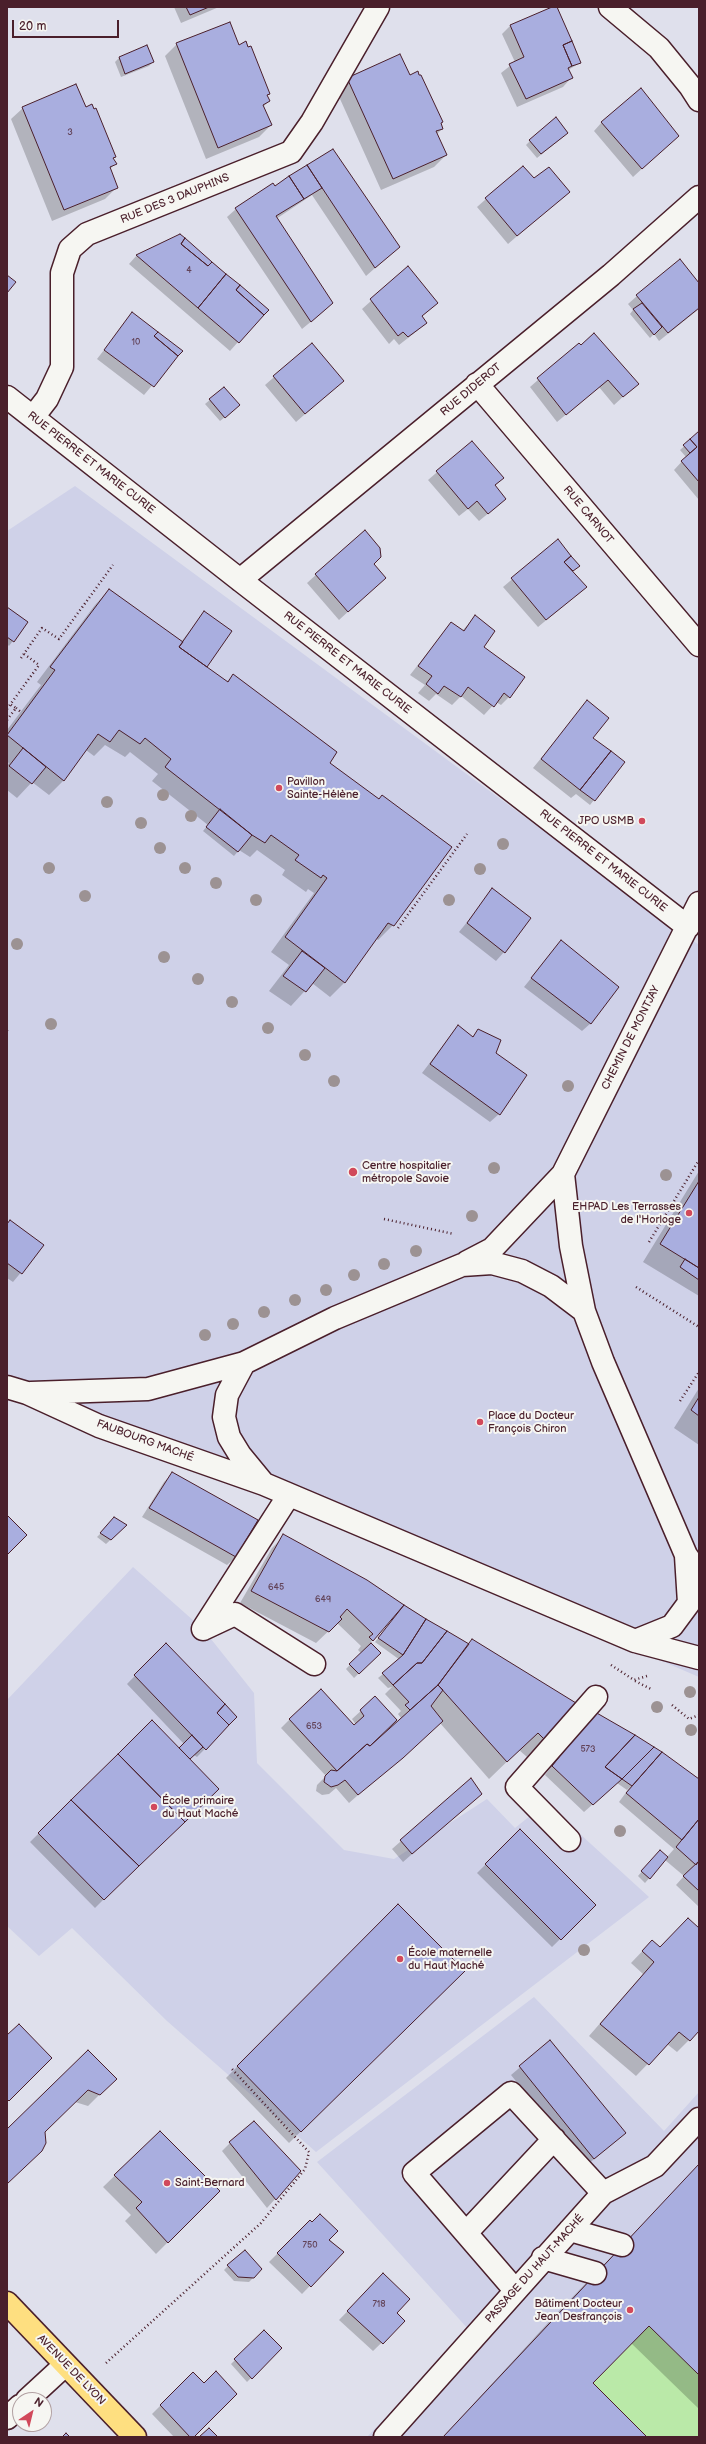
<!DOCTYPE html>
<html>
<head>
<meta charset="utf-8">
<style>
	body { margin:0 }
	#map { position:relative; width:706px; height:2444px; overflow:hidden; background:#dfe0ec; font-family:"Balsamiq Sans",sans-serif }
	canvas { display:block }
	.frame { position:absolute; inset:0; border:8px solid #4a1f2b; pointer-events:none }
	.north { position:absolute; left:12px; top:2392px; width:40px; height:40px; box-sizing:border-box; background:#f6f6f2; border:1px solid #b1a0a2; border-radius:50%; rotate:35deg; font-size:11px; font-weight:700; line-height:16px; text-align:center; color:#4a1f2b }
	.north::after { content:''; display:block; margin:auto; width:14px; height:18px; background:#d1495b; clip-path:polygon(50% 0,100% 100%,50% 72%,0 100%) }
	.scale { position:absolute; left:12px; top:20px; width:107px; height:18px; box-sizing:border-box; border:2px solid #4a1f2b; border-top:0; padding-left:5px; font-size:12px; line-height:14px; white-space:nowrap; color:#4a1f2b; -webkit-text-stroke:3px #f6f6f2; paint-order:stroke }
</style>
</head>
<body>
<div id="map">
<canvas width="706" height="2444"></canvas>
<div class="frame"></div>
<div class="north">N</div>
<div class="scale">20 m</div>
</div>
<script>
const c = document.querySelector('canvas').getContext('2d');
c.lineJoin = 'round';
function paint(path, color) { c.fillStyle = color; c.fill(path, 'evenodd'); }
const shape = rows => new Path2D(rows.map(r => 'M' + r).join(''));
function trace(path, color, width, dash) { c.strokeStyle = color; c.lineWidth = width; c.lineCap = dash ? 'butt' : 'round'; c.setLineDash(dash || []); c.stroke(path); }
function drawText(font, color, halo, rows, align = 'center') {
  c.font = font + ' "Balsamiq Sans",sans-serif'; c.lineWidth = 4; c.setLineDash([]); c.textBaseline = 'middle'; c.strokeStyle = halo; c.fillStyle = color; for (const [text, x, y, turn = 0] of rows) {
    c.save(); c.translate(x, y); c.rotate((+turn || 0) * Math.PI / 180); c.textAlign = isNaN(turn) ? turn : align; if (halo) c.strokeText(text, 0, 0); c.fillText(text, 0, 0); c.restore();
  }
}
const built = shape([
	[75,486,699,945,699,1677,102,1420,7,1399,7,531],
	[133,1567,203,1629,254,1693,257,1763,344,1850,394,1859,487,1799,515,1828,546,1803,649,1897,316,2152,167,2021,72,1928,39,1956,7,1926,7,1700],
	[534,1997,664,2131,699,2092,699,2437,367,2437,469,2330,317,2162]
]);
const green = shape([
	[649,2326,699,2375,699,2437,647,2437,593,2383]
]);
const shadow = shape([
	[174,7,219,7,181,23],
	[555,7,580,63,568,70,571,78,563,87,517,107,501,73,515,62,502,34,510,26],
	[177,44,239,46,269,93,266,96,269,101,263,107,271,125,259,137,206,159,165,56],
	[119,58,153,62,149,66,121,77,115,62],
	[409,77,440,124,442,129,437,134,446,155,434,167,381,190,336,90,348,78],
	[23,108,85,108,115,157,113,159,115,164,110,169,117,187,105,199,52,221,11,119],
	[602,122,669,144,633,177,594,131],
	[563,137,537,158,526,145,530,141],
	[332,150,399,247,366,276,312,195,276,219,324,311,302,329,227,217,236,209,274,188],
	[534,180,568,192,508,244,477,207,486,199],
	[137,255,238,342,230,351,129,264],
	[408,268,437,303,421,317,425,322,417,331,399,345,394,339,389,344,362,309],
	[699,285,699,309,659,341,654,334,650,338,630,314,633,310,628,304,637,296],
	[132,314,181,351,144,395,97,359],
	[312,344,343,381,296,422,265,385],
	[579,344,637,384,614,405,599,387,557,422,530,387],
	[224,388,235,409,220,421,205,404],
	[699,433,699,500,674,470,686,457,680,450],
	[472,442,503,478,495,486,496,507,479,521,468,509,459,516,428,480],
	[364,531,376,586,339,620,307,583],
	[557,541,574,570,572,572,586,587,538,627,503,587],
	[109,590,181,642,204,613,205,667,226,682,233,676,329,763,378,800,382,796,393,925,378,940,376,938,344,983,330,997,312,983,291,1006,269,991,289,965,271,952,314,893,308,889,306,892,282,875,285,870,257,850,250,857,239,850,234,856,203,831,208,825,152,781,158,774,130,752,125,757,105,745,94,756,86,750,63,781,49,795,32,782,17,798,7,790,7,766,9,763,7,762,7,730,41,685,37,682,95,605],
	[7,608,27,622,9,646,7,644],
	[475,617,483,647,509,697,501,705,496,702,484,715,461,696,452,705,436,694,429,701,418,693,425,685,410,675,451,623,462,631],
	[587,702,592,738,624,762,590,805,576,794,571,798,533,768],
	[493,890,504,952,496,961,459,932],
	[561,941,591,1023,582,1031,524,987],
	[458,1026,472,1037,479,1030,499,1114,490,1122,422,1073],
	[699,1171,699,1296,643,1262],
	[7,1224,43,1246,13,1282,7,1278],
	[699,1388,699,1445,674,1428],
	[172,1474,236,1557,227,1565,142,1517,164,1482],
	[115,1519,122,1529,106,1544,97,1537],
	[284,1536,366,1581,468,1645,545,1740,527,1757,519,1750,489,1779,440,1723,349,1803,336,1788,329,1794,322,1795,316,1791,317,1785,326,1776,281,1728,290,1719,354,1726,356,1725,352,1719,375,1698,397,1722,401,1718,398,1714,401,1711,385,1694,392,1687,388,1688,378,1678,400,1660,375,1642,395,1617,394,1616,370,1643,380,1653,354,1678,346,1669,361,1653,358,1650,361,1646,337,1623,316,1643,240,1603,272,1548],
	[166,1644,236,1717,197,1757,194,1755,189,1759,126,1877,95,1908,30,1842,152,1721,179,1749,184,1744,127,1684],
	[586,1722,658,1755,699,1780,699,1907,676,1885,684,1876,665,1860,645,1883,638,1876,656,1855,667,1857,674,1849,619,1802,630,1787,627,1790,617,1783,584,1812,545,1775],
	[470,1780,481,1794,403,1862,392,1849],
	[520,1830,595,1905,552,1947,477,1873],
	[398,1905,464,1971,289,2143,226,2078],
	[699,1929,699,2030,677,2052,667,2044,636,2076,589,2036,643,1974,631,1963,652,1941,660,1948],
	[550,2042,624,2133,585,2167,511,2075],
	[88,2051,103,2091,88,2106,75,2102,44,2132,7,2183,7,2130],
	[160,2132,219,2191,156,2254,125,2221,131,2215,103,2187],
	[230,2143,300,2171,267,2208,222,2151],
	[699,2166,699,2409,631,2343,592,2383,646,2437,443,2437,558,2312],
	[310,2221,343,2252,302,2294,269,2262],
	[228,2266,253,2278,249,2282,234,2281,224,2270],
	[375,2283,404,2321,373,2351,339,2320],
	[264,2331,281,2348,247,2382,231,2364],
	[193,2373,204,2385,192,2437,174,2437,152,2414]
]);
const building = shape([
	[186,7,209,7,190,15,186,7],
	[552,7,557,7,572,41,563,45,572,66,568,68,573,78,526,99,509,64,524,57,510,25,552,7],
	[230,22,239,45,246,41,248,47,251,46,270,94,267,95,270,101,263,105,272,125,218,148,176,43,230,22],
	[572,41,581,63,572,66,563,45,572,41],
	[147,45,154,62,125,74,119,57,147,45],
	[400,54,410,75,418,71,419,75,421,75,443,122,441,123,443,129,436,131,447,155,393,179,347,78,400,54],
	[76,84,86,107,92,104,94,109,96,108,116,157,113,158,117,164,110,167,118,188,64,210,22,107,76,84],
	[641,88,679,136,642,169,601,122,641,88],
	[556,117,568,133,541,154,529,140,556,117],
	[333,149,400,247,375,268,307,165,333,149],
	[307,165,322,188,304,199,289,176,307,165],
	[523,166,534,178,549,167,570,192,517,236,485,198,523,166],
	[289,176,304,199,276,216,333,303,311,322,235,208,273,183,275,186,289,176],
	[180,234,185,238,181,244,208,266,212,262,226,274,198,308,136,255,180,234],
	[185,238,212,262,208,266,181,244,185,238],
	[680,259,699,283,699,308,668,333,636,295,680,259],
	[408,266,438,303,422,316,427,323,408,337,403,332,398,336,370,299,408,266],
	[226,274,240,285,236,290,264,315,239,343,198,308,226,274],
	[7,275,16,282,7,293,7,275],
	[240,285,269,310,264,315,236,290,240,285],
	[642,303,662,327,654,335,633,309,642,303],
	[132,312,158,332,154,336,178,356,154,387,104,350,132,312],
	[158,332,183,351,178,356,154,336,158,332],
	[594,333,639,384,623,397,608,380,566,415,537,378,579,343,581,345,594,333],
	[312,343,344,381,305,414,273,376,312,343],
	[224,387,240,405,225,418,209,399,224,387],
	[699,431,699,482,681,461,697,447,690,439,699,431],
	[690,439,697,447,690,453,683,445,690,439],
	[472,441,504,478,495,485,506,499,488,514,477,501,468,509,436,471,472,441],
	[365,530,380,548,381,557,374,564,386,578,348,612,315,574,365,530],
	[558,539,571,556,564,562,587,587,546,620,511,578,558,539],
	[571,556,580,566,573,571,564,562,571,556],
	[109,589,183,642,179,647,228,682,233,674,337,752,330,763,379,799,382,795,452,847,394,926,388,923,345,983,285,937,327,878,323,875,321,878,295,860,299,855,271,835,265,843,252,835,165,767,171,759,145,738,140,744,119,730,110,742,98,734,64,781,7,735,55,670,50,667,109,589],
	[7,607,28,622,14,642,7,637,7,607],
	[204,611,232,631,207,667,179,647,204,611],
	[475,615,495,631,484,647,525,677,510,698,504,693,494,707,468,687,461,697,444,686,438,694,426,684,432,676,418,666,451,622,464,631,475,615],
	[587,700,609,718,593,738,611,751,580,790,541,759,587,700],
	[23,748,46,767,32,784,9,766,23,748],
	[611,751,625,762,595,801,580,790,611,751],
	[220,809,252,835,238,852,206,827,220,809],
	[492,888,531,918,505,953,467,923,492,888],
	[561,940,619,987,591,1024,531,978,561,940],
	[302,951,325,968,306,992,283,976,302,951],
	[458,1025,473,1037,478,1029,501,1040,496,1053,527,1075,500,1115,430,1064,458,1025],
	[699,1181,699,1268,660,1244,699,1181],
	[10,1220,44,1245,22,1274,7,1263,7,1224,10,1220],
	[685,1259,699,1268,699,1280,680,1267,685,1259],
	[699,1397,699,1416,691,1410,699,1397],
	[172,1472,258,1520,236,1557,149,1508,172,1472],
	[7,1515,27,1535,7,1555,7,1515],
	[114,1517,127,1525,111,1540,100,1533,114,1517],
	[283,1534,367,1580,404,1605,373,1641,369,1637,373,1634,347,1609,340,1617,342,1619,329,1632,251,1591,283,1534],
	[404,1605,426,1619,403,1655,378,1638,404,1605],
	[426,1619,447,1631,422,1663,417,1663,393,1685,382,1673,403,1655,426,1619],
	[447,1631,469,1644,438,1685,410,1710,405,1705,409,1702,393,1685,417,1663,422,1663,447,1631],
	[472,1639,576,1703,545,1740,538,1733,507,1762,438,1685,472,1639],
	[166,1643,225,1704,217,1713,229,1725,206,1750,134,1675,166,1643],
	[371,1643,381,1653,359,1674,349,1664,371,1643],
	[438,1685,443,1690,431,1706,443,1721,403,1758,358,1795,345,1780,338,1785,331,1787,324,1782,325,1776,331,1770,337,1771,367,1744,370,1746,438,1685],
	[321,1689,354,1725,364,1716,360,1710,375,1696,397,1720,370,1746,367,1744,337,1771,289,1719,321,1689],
	[225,1704,237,1717,229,1725,217,1713,225,1704],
	[595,1712,635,1735,605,1767,622,1779,593,1805,552,1766,595,1712],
	[152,1720,219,1789,185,1822,118,1754,152,1720],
	[192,1735,203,1747,190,1759,179,1748,192,1735],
	[635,1735,654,1747,622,1779,605,1767,635,1735],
	[654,1747,662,1752,632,1786,622,1779,654,1747],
	[662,1752,699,1779,699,1819,682,1840,626,1793,662,1752],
	[118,1754,185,1822,139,1866,71,1800,118,1754],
	[471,1778,482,1794,412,1854,400,1840,471,1778],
	[71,1800,139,1866,104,1900,38,1833,71,1800],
	[699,1819,699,1861,696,1865,676,1847,699,1819],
	[520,1829,596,1905,561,1940,485,1864,520,1829],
	[660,1850,668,1857,650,1879,641,1871,660,1850],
	[699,1861,699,1891,683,1876,699,1861],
	[398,1904,465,1971,301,2132,237,2066,398,1904],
	[688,1918,699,1928,699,2031,690,2041,679,2032,649,2065,600,2024,654,1962,642,1951,652,1940,660,1947,688,1918],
	[19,2024,52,2058,9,2101,7,2099,7,2035,19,2024],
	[550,2040,626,2133,594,2159,519,2066,550,2040],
	[88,2050,117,2079,100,2095,88,2090,45,2132,46,2143,42,2151,7,2184,7,2129,88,2050],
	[254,2121,301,2171,276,2200,229,2142,254,2121],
	[160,2131,220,2191,168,2243,136,2208,142,2202,114,2175,160,2131],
	[699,2164,699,2375,649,2326,593,2383,647,2437,443,2437,699,2164],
	[320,2214,338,2231,329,2240,344,2252,311,2287,277,2253,310,2220,312,2222,320,2214],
	[245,2250,262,2269,254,2278,238,2277,227,2265,245,2250],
	[383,2273,410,2299,397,2313,405,2321,383,2344,347,2311,383,2273],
	[264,2330,282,2348,252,2379,234,2359,264,2330],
	[216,2371,237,2394,194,2437,190,2437,160,2405,193,2372,204,2383,216,2371],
	[209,2428,218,2437,199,2437,209,2428],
	[66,2433,70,2437,62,2437,66,2433]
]);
const path = shape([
	[21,658,42,628,59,639,113,565],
	[16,708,22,713],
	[7,709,39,665,24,654],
	[7,720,16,708,10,704],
	[398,928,467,834],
	[7,1031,10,1033],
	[384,1219,454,1234],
	[649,1242,699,1160],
	[636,1287,699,1327],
	[680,1401,699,1372],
	[611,1665,634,1680,647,1676],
	[635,1681,651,1689],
	[672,1705,689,1719,699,1715],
	[106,2363,261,2223,305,2169,309,2152,232,2069]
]);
const minor = shape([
	[610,7,659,48,690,86,699,100],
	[477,384,699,645],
	[7,397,240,580,688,927],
	[33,417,47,399,62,367,62,273,70,249,87,234,291,152,312,122,378,7],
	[240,580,611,275,699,197],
	[563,1174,571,1246,584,1311,603,1362,686,1555,699,1574],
	[467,1262,492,1249,563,1174,699,903],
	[244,1363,227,1395,224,1417,229,1437,240,1455,263,1483],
	[7,1387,27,1393,99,1426,264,1484,635,1641,699,1658],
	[31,1393,148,1389,244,1363,335,1318,462,1265,492,1263,522,1271,551,1286,584,1311],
	[203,1629,289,1495],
	[203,1629,235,1614,314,1664],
	[635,1641,672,1626,689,1603,686,1556],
	[569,1840,517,1787,596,1697],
	[570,2230,622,2245],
	[466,2233,554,2139],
	[543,2258,595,2273],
	[515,2290,414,2173,511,2093,603,2193],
	[27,2400,65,2365],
	[7,2418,20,2406],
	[385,2437,603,2193,655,2166,699,2119]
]);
const major = shape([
	[7,2303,135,2437]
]);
const trees = [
	[163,795],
	[107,802],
	[191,816],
	[141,823],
	[503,844],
	[160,848],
	[49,868],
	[185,868],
	[480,869],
	[216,883],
	[85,896],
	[256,900],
	[449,900],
	[17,944],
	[164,957],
	[198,979],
	[232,1002],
	[51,1024],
	[268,1028],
	[305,1055],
	[334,1081],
	[568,1086],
	[494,1168],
	[666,1175],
	[472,1216],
	[416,1251],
	[384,1264],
	[354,1275],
	[326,1290],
	[295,1300],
	[264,1312],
	[233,1324],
	[205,1335],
	[690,1692],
	[657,1707],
	[691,1730],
	[620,1831],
	[584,1950]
];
const markers = [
	[279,788,4,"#d1495b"],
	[642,821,4,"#d1495b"],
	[353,1172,5,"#d1495b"],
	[689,1213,4,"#d1495b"],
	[480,1422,4,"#d1495b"],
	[154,1807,4,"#d1495b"],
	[400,1959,4,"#d1495b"],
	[167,2183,4,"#d1495b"],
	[630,2310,4,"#d1495b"]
];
const numberNames = [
	["3",70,133],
	["4",189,271],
	["10",136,343],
	["645",276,1588],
	["649",323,1600],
	["653",314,1727],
	["573",588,1750],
	["750",310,2246],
	["718",379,2305]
];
const streetNames = [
	["RUE DES 3 DAUPHINS",175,199,-22],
	["RUE DIDEROT",471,390,-40],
	["RUE PIERRE ET MARIE CURIE",91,463,38],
	["RUE CARNOT",588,515,50],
	["RUE PIERRE ET MARIE CURIE",347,663,38],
	["RUE PIERRE ET MARIE CURIE",603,861,38],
	["CHEMIN DE MONTJAY",631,1038,-63],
	["FAUBOURG MACHÉ",145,1441,20],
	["PASSAGE DU HAUT-MACHÉ",535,2269,-48],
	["AVENUE DE LYON",71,2370,46]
];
const poiNames = [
	["Pavillon",287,782],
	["Sainte-Hélène",287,795],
	["JPO USMB",634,821,"right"],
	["Centre hospitalier",362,1166],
	["métropole Savoie",362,1179],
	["EHPAD Les Terrasses",681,1207,"right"],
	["de l'Horloge",681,1220,"right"],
	["Place du Docteur",488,1416],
	["François Chiron",488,1429],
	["École primaire",162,1801],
	["du Haut Maché",162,1814],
	["École maternelle",408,1953],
	["du Haut Maché",408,1966],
	["Saint-Bernard",175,2183],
	["Bâtiment Docteur",622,2304,"right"],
	["Jean Desfrançois",622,2317,"right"]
];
paint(built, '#cfd1e8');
paint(green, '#bae9a8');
paint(shadow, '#0003');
paint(building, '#a9aedf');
trace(building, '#4a1f2b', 1);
trace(minor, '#4a1f2b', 25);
trace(major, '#4a1f2b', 25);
trace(path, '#4a1f2b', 2.5, [1, 3]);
trace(minor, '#f6f6f2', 22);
trace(major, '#fedf80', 22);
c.fillStyle = '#9c9293';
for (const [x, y] of trees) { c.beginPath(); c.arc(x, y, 6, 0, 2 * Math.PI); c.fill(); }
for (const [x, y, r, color] of markers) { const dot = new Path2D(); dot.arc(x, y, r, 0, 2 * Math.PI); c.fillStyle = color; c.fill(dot); trace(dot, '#f6f6f2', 1.5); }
drawText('9px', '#624358', null, numberNames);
drawText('11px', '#4a1f2b', '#f6f6f2', streetNames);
drawText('11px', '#4a1f2b', '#f6f6f2', poiNames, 'left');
</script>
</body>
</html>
